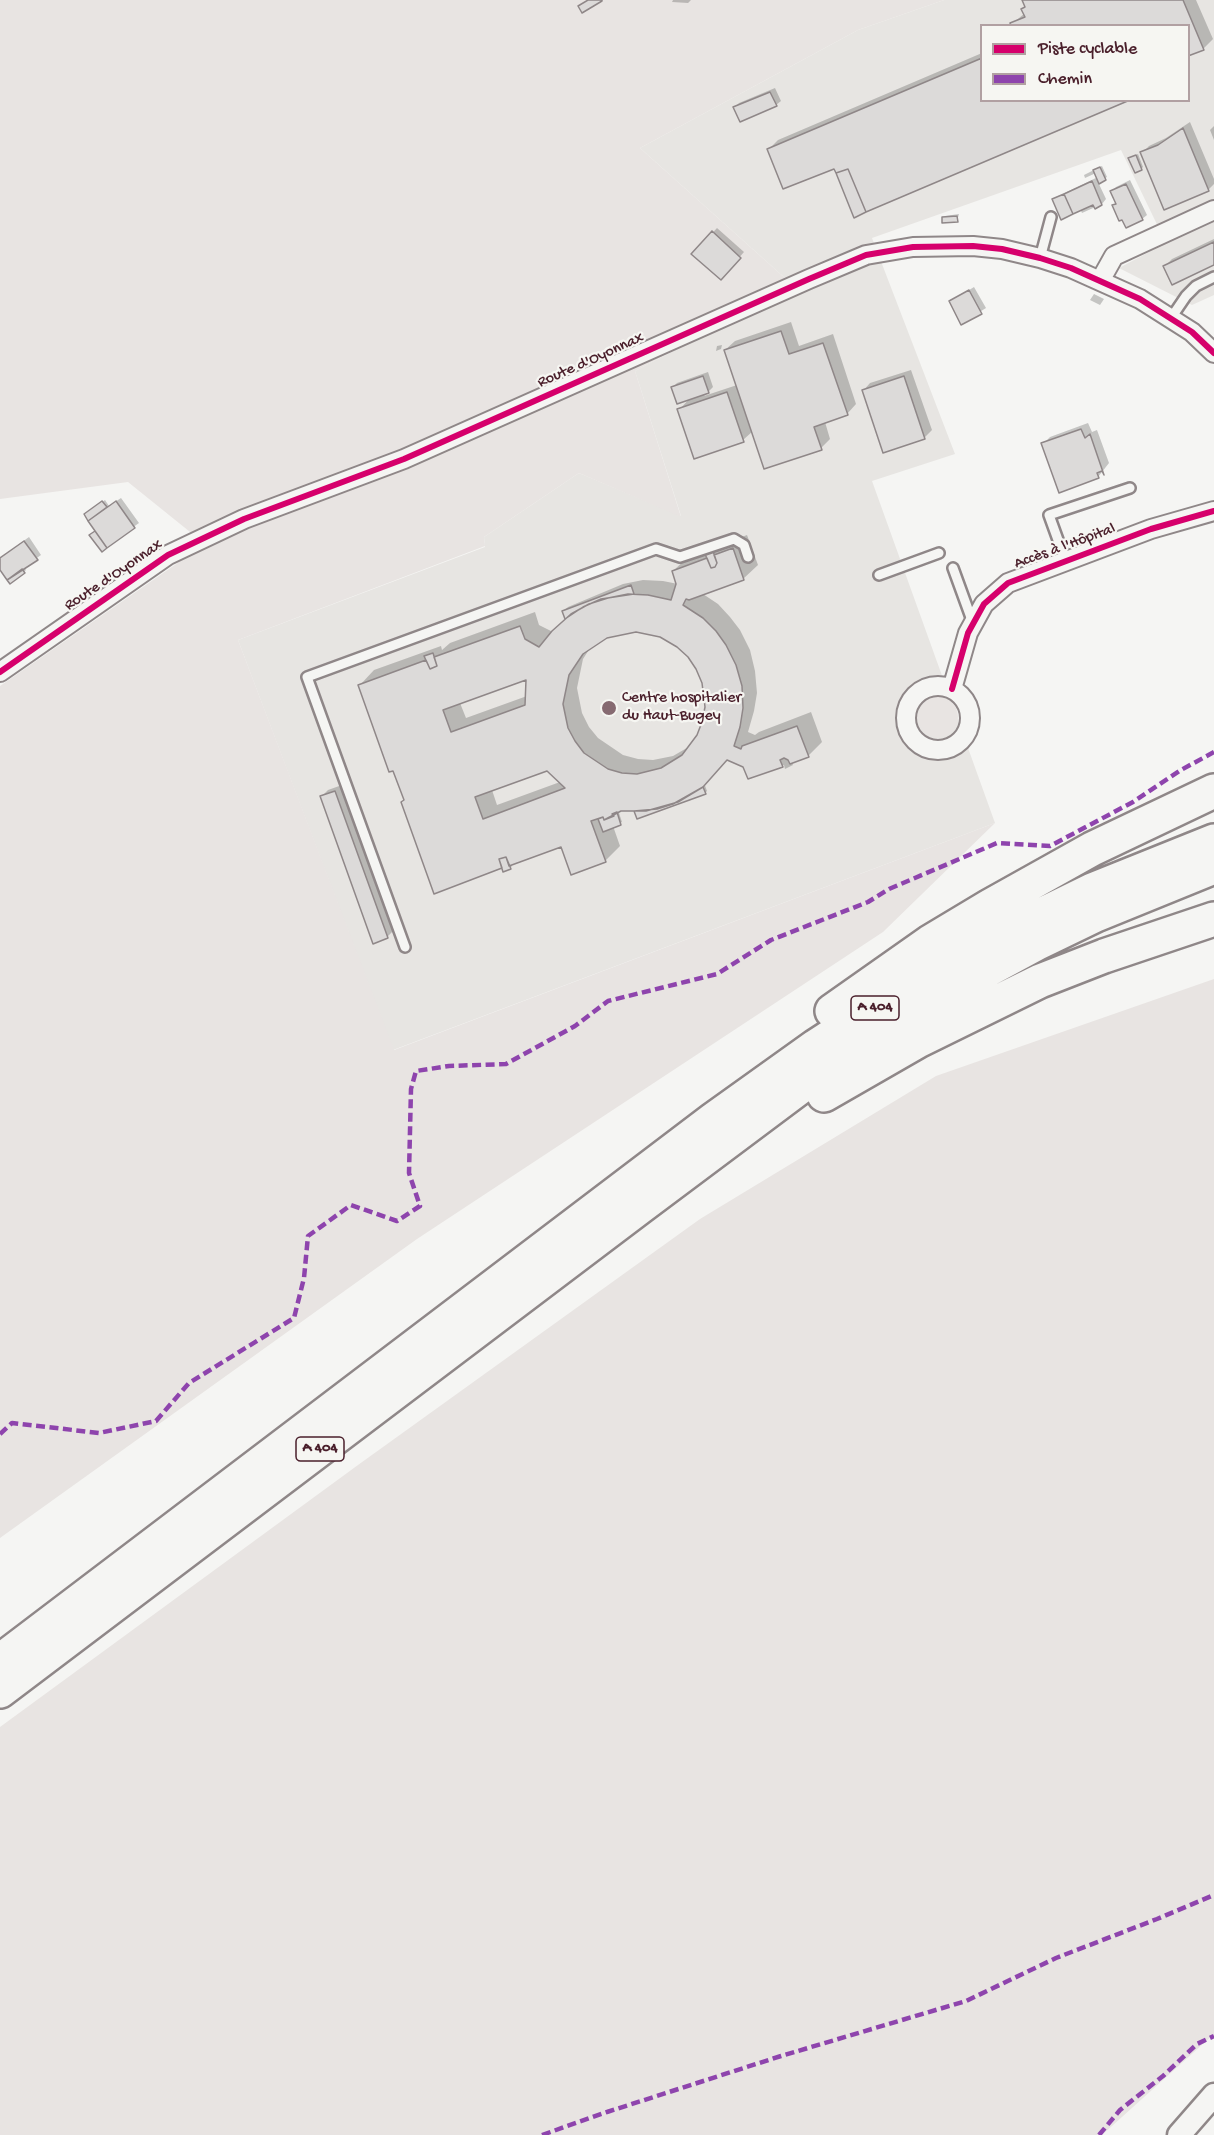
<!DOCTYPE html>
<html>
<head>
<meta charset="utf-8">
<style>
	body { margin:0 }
	#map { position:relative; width:1214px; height:2135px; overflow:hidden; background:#f5f5f3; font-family:"Gochi Hand",sans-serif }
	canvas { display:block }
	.legend { position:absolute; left:980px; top:24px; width:210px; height:78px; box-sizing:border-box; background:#f6f6f2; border:2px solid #b1a0a2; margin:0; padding:8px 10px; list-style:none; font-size:18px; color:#4a1f2b }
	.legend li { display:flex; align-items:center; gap:12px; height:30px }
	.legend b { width:30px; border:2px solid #b1a0a2 }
</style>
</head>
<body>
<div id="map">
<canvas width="1214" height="2135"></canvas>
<ul class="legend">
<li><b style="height:8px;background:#d6006c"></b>Piste cyclable</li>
<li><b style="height:8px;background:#8e44ad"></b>Chemin</li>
</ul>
</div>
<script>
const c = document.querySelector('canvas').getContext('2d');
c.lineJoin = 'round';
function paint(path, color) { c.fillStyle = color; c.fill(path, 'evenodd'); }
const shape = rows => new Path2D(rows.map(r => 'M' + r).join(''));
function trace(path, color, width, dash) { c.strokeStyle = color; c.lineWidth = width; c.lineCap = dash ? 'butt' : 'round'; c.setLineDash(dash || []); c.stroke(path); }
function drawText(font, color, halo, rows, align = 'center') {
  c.font = font + ' "Gochi Hand",sans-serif'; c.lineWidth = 4.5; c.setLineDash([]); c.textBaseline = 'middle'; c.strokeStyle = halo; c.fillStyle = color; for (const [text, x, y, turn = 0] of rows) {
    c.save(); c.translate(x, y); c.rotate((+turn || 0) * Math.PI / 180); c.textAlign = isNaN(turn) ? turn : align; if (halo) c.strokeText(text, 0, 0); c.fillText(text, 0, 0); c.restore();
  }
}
const built = shape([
	[944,0,1214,0,1214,295,1192,305,1119,268,1166,243,1121,150,872,238,955,454,872,481,995,823,393,1050,238,640,485,547,484,537,579,473,681,516,635,371,795,287,640,148,858,30],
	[982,26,1188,26,1188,100,982,100]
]);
const green = shape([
	[0,0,944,0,858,30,640,148,795,287,635,371,681,517,579,473,484,537,485,546,238,640,394,1050,995,823,883,932,417,1239,0,1538,0,686,205,544,128,482,0,499],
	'918 717a20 20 0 1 1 40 0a20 20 0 1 1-40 0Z',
	[1214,979,1214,2034,1102,2135,0,2135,0,1727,358,1465,700,1219,936,1076]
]);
const shadow = shape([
	[673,0,691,0,688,3,672,2],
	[1024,0,1196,0,1213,39,1203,49,1188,26,1012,24,1025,13,1023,9,1026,6],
	[982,53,982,100,834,167,769,149,778,140],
	[775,88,781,101,776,105,735,107,739,103],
	[1190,122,1214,179,1214,184,1208,190,1142,153,1149,146,1166,138],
	[1214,126,1214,140,1210,130],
	[1138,154,1143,167,1141,169,1132,157],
	[1102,166,1107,177,1098,182,1106,199,1102,204,1082,213,1080,209,1056,197,1098,177,1096,173,1085,178,1084,175],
	[1130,180,1147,215,1142,219,1114,206,1117,203,1112,192,1116,187],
	[959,214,957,221,943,217,945,216],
	[717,228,744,252,721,278,693,254],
	[1214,239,1214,264,1165,266,1172,259],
	[974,287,986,308,962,323,950,302],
	[1094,294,1104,299,1100,305,1090,300],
	[791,322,799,346,833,334,856,404,847,414,825,422,830,439,821,448,753,431,743,440,695,457,679,410,690,398,673,387,677,383,708,372,713,387,704,396,737,385,725,350,735,341],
	[722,345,721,349,716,351,717,346],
	[911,370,932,430,925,437,884,451,863,391,870,383],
	[1088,423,1092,432,1097,430,1109,463,1098,477,1043,444,1050,437],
	[121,498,139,523,102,549,91,535,97,531,89,520,88,512,105,500,109,506],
	[747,535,758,565,743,579,703,594,718,604,730,617,740,630,750,650,755,671,757,693,754,711,748,732,755,735,759,732,811,712,822,742,808,756,792,762,793,765,785,769,784,765,749,778,744,765,728,758,704,783,707,791,705,793,667,803,666,807,638,817,639,809,618,810,622,822,613,826,620,846,605,861,562,845,511,863,512,866,510,868,503,866,405,799,360,685,374,670,441,646,442,650,450,643,535,612,539,625,553,632,566,619,563,611,568,607,623,584,643,580,663,581,678,584,673,571,688,557,722,545,723,549,731,541],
	[636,631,651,633,670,640,692,660,703,682,706,707,698,736,692,745,673,756,653,760,638,759,623,755,598,738,589,727,582,713,577,688,583,659,592,645,616,633],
	[528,678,527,696,466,718,460,703],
	[548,769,560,782,497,805,492,790],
	[29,537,41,555,24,567,26,570,24,572,10,582,0,568,0,558],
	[342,785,394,930,387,937,321,797,328,790]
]);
const building = shape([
	[588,0,602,0,602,1,582,13,578,6,588,0],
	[1022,0,1183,0,1204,50,1188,56,1188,26,1011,26,1010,23,1025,17,1021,9,1025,7,1022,0],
	[982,58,982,100,1130,100,866,212,848,169,836,173,834,169,783,189,767,149,982,58],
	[770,92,777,106,740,122,733,107,770,92],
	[1183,128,1209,191,1164,210,1140,152,1158,145,1183,128],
	[1136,155,1142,170,1135,173,1128,158,1136,155],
	[1100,167,1106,180,1099,184,1093,170,1100,167],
	[848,169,866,212,854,218,836,173,848,169],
	[1092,181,1102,205,1095,209,1093,205,1073,214,1064,194,1092,181],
	[1126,184,1143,220,1126,228,1122,220,1119,221,1112,205,1116,204,1110,191,1126,184],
	[1064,194,1073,214,1061,220,1052,199,1064,194],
	[957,216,958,222,942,223,942,217,957,216],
	[712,231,741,258,721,280,691,254,712,231],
	[1214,242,1214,265,1172,285,1163,266,1214,242],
	[969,290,982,314,961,325,949,301,969,290],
	[781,331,789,354,823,343,848,415,814,427,822,450,764,469,724,350,781,331],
	[703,376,709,393,677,404,671,387,703,376],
	[904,376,925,439,883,453,862,390,904,376],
	[727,392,744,442,694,459,677,409,727,392],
	[1081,429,1085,438,1090,434,1104,475,1102,471,1097,473,1099,478,1059,493,1041,443,1081,429],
	[102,501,107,507,88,521,84,514,102,501],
	[116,501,135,528,107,548,88,521,116,501],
	[95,531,107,548,102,552,89,535,95,531],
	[24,541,38,560,7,580,0,570,0,558,24,541],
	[733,548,744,580,689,600,686,599,683,605,703,618,716,631,726,645,736,665,742,686,743,708,740,727,734,746,741,749,742,746,797,726,809,757,790,764,788,760,784,758,780,760,783,767,748,779,743,767,727,760,703,787,678,802,646,811,621,811,604,820,603,817,591,821,606,862,571,875,561,847,509,866,506,857,499,859,502,868,434,894,401,802,404,800,393,771,389,772,358,685,426,660,430,669,437,666,434,657,520,626,525,639,539,647,552,631,571,614,589,604,608,598,628,594,648,595,671,600,676,584,672,571,707,558,711,568,715,567,717,563,714,555,733,548],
	[636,632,660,637,677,647,688,657,696,669,702,683,705,707,702,722,697,735,682,755,661,768,637,774,622,773,608,769,584,753,575,741,568,728,563,704,569,675,583,654,607,638,636,632],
	[526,680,525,705,451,732,443,710,526,680],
	[547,771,565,788,483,819,475,797,547,771],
	[713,551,717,563,715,567,711,568,705,554,713,551],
	[22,569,25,573,10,584,7,580,22,569],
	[631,585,634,594,601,599,583,607,565,619,562,611,631,585],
	[433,653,437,666,430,669,424,656,433,653],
	[703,787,706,794,637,819,634,811,657,809,673,804,703,787],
	[335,791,388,938,373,944,320,796,335,791],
	[617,812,621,825,603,832,598,819,603,817,604,820,614,816,612,814,617,812],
	[506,857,511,869,503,872,499,859,506,857]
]);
const service = shape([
	[1040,258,1051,217],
	[1171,318,1186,296,1196,286,1214,277],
	[1066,562,1049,515,1130,488],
	[953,568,973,623],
	[879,575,939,553],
	[405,947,307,677,656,549,680,557,734,539,744,545,748,557]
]);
const minor = shape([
	[1100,281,1114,256,1214,210],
	[0,672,168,555,244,519,404,459,809,279,866,255,913,247,973,246,1002,249,1040,258,1071,268,1140,299,1192,332,1214,353],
	'906 718a32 32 0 1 1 64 0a32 32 0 1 1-64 0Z',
	[952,689,968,633,984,604,1008,583,1151,529,1214,511]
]);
const tertiary = shape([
	[1179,2135,1214,2095]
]);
const motorway = shape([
	[832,1011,930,942,990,906,1092,849,1214,791],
	[824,1095,918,1041,1040,981,1104,956,1214,919],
	[0,1661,714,1119,816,1046,893,996,1000,935,1092,890,1214,841],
	[0,1691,640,1207,807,1082,862,1045,960,985,1036,944,1096,915,1214,867]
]);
const quiet = shape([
	[0,1434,12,1423,99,1433,156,1421,189,1383,294,1318,304,1278,308,1236,351,1205,397,1221,420,1206,409,1173,411,1089,416,1071,449,1066,506,1064,575,1026,608,1001,717,974,771,940,868,902,889,889,997,843,1050,846,1133,802,1181,770,1214,752],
	[542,2135,607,2112,781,2056,966,2001,1056,1958,1157,1919,1214,1895],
	[1099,2135,1120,2110,1163,2076,1197,2044,1214,2036]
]);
const cycleway = shape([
	[0,672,168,555,244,519,404,459,809,279,866,255,913,247,973,246,1002,249,1040,258,1071,268,1140,299,1192,332,1214,353],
	[952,689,968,633,984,604,1008,583,1151,529,1214,511]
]);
const markers = [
	[609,708,8,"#866a71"]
];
const shields = [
	[875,1008,48],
	[320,1449,48]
];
const shieldNames = [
	["A 404",875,1008],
	["A 404",320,1449]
];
const streetNames = [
	["Route d'Oyonnax",591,361,-24],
	["Accès à l'Hôpital",1065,547,-20],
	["Route d'Oyonnax",114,576,-34]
];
const poiNames = [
	["Centre hospitalier",622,699],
	["du Haut-Bugey",622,717]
];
paint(built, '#e7e5e2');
paint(green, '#e8e4e2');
paint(shadow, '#0003');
paint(building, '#dcdad9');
trace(building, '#8f8788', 1.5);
trace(service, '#8f8788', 14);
trace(minor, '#8f8788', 22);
trace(tertiary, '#8f8788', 27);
trace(motorway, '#8f8788', 38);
trace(service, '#f5f5f3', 9);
trace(minor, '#f5f5f3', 18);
trace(tertiary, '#f5f5f3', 22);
trace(motorway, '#f5f5f3', 33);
trace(quiet, '#8e44ad', 4.5, [9, 4.5]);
trace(cycleway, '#d6006c', 6);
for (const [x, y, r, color] of markers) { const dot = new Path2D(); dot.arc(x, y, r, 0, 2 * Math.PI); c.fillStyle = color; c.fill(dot); trace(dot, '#f6f6f2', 2); }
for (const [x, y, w] of shields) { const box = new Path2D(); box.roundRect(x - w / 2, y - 12, w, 24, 4.5); c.fillStyle = '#f6f6f2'; c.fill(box); trace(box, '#4a1f2b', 1.5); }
drawText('bold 15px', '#4a1f2b', null, shieldNames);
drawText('16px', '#4a1f2b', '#f6f6f2', streetNames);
drawText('16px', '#4a1f2b', '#f6f6f2', poiNames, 'left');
</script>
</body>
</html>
